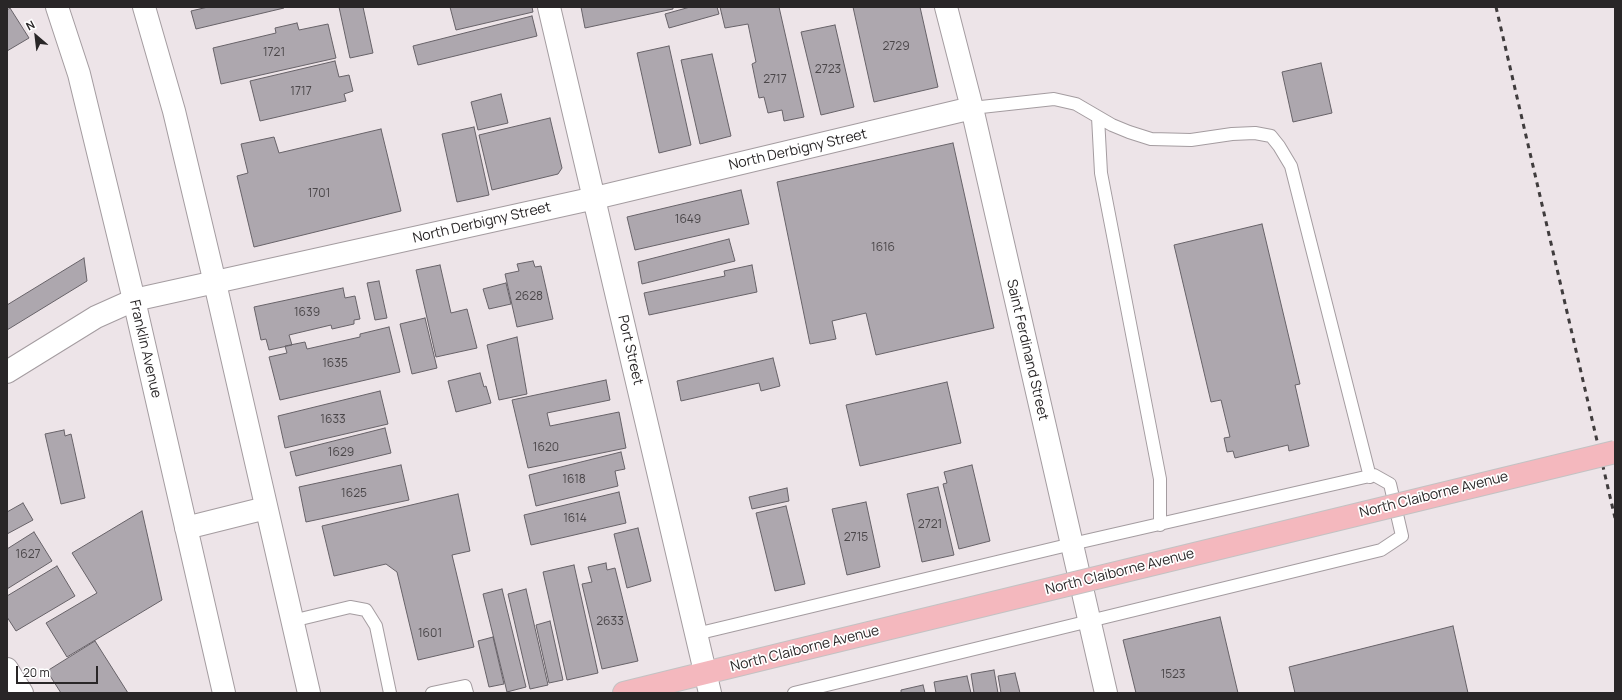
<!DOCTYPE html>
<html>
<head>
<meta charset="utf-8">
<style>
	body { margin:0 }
	#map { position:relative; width:1622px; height:700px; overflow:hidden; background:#ede4e8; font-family:Manrope,sans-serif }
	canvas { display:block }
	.frame { position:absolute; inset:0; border:8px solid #292627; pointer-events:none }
	.north { position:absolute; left:16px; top:16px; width:40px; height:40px; -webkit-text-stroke:3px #fff; paint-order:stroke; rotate:332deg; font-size:11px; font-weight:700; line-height:16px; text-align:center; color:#292627 }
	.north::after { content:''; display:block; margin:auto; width:14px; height:18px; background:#292627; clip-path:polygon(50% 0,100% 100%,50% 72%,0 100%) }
	.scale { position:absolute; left:16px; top:666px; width:82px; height:18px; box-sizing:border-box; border:2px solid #292627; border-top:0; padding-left:5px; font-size:12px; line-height:14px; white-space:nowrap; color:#292627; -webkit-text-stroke:3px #fff; paint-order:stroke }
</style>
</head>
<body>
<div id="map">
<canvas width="1622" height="700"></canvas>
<div class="frame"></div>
<div class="north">N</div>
<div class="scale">20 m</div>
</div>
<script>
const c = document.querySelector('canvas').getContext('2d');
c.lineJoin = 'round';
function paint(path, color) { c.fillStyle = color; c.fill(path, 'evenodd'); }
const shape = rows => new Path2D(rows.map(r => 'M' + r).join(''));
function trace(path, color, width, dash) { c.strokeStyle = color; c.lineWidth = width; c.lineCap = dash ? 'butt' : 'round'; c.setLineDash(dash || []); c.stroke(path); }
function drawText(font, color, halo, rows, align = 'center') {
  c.font = font + ' Manrope,sans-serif'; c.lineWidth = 3.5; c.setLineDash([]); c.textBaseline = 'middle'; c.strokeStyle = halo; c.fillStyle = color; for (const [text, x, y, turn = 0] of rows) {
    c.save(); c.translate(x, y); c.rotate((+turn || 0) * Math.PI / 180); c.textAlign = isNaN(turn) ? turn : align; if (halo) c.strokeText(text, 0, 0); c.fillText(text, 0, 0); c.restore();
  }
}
const building = shape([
	[208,7,284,7,284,8,196,29,191,11,208,7],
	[339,7,363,7,373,53,350,58,339,7],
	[450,7,532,7,533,12,456,30,450,7],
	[581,7,673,7,673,9,585,28,581,7],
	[690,7,717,7,719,14,669,28,665,14,690,7],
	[720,7,779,7,804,117,784,121,782,110,768,113,764,97,759,98,752,64,756,62,748,24,725,28,720,7],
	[853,7,920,7,938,87,874,102,853,7],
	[10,8,29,38,7,51,7,10,10,8],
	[532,16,537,36,418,65,413,46,532,16],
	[297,23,299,30,328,24,336,58,221,84,213,48,276,33,275,28,297,23],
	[835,25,854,107,821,115,801,32,835,25],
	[669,46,691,145,659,153,637,53,669,46],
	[712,54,731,136,700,144,681,60,712,54],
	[335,61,339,77,349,75,353,91,344,94,346,101,260,121,250,81,335,61],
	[1321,63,1332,113,1293,122,1282,72,1321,63],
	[501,94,508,123,478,130,471,102,501,94],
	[550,118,562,168,558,174,492,190,479,135,550,118],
	[474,127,489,195,457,202,442,134,474,127],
	[381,129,401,211,254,247,237,176,248,173,241,144,274,137,279,153,381,129],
	[953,143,994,328,876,355,866,313,832,321,836,339,810,344,777,182,953,143],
	[741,190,749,224,635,250,627,217,741,190],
	[1262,224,1300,384,1295,385,1309,446,1289,451,1288,445,1235,458,1233,451,1227,452,1224,438,1230,437,1221,400,1211,402,1174,245,1262,224],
	[729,239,735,261,642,284,638,262,729,239],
	[84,258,87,281,7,330,7,305,84,258],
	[533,261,535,267,541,266,553,319,517,327,505,274,519,271,517,264,533,261],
	[440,265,451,313,467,309,477,348,436,357,416,270,440,265],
	[752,265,757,292,649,315,644,293,725,276,724,271,752,265],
	[379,281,387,318,375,320,367,283,379,281],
	[506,283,511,304,489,309,483,289,506,283],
	[343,288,345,298,355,296,360,319,354,320,354,324,332,329,331,325,289,335,292,345,269,350,266,339,261,340,254,307,343,288],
	[425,318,437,368,412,374,400,324,425,318],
	[389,327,400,372,280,400,269,357,287,353,285,346,305,342,307,349,360,337,360,334,389,327],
	[517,337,527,394,499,400,487,345,517,337],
	[773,358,780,386,761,391,759,383,681,401,677,381,773,358],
	[480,373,484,387,486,386,491,403,456,412,448,381,480,373],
	[606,380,610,400,547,413,550,426,619,412,626,448,528,468,512,400,606,380],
	[947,382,961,443,860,466,846,405,947,382],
	[380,391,388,424,285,448,278,416,380,391],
	[385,428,391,453,296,476,290,452,385,428],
	[64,430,65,436,71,434,85,498,61,504,45,434,64,430],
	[621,452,625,469,615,471,618,486,536,506,529,475,621,452],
	[401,465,409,500,306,522,299,487,401,465],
	[972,465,990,541,959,549,943,484,947,483,944,472,972,465],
	[938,487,954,555,922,562,907,494,938,487],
	[787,488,789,501,752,509,749,497,787,488],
	[619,492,626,523,531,545,524,515,619,492],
	[458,494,470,551,452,555,474,647,418,660,397,572,386,564,334,576,322,526,458,494],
	[866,502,880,567,847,575,832,509,866,502],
	[23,503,33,520,7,534,7,512,23,503],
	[786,506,805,584,775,591,756,513,786,506],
	[142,511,162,600,67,657,46,623,97,593,72,553,142,511],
	[638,528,651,581,627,588,614,534,638,528],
	[34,532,52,561,7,589,7,549,34,532],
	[606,563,607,570,615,568,638,661,602,669,582,584,592,582,588,567,606,563],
	[574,565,598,673,567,680,543,572,574,565],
	[57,566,75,596,16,631,7,617,7,596,57,566],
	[502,589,526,687,507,692,483,594,502,589],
	[526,589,548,685,530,689,508,594,526,589],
	[1220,617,1238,693,1136,693,1123,640,1220,617],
	[550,621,563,680,549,683,536,625,550,621],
	[1453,626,1468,693,1295,693,1289,667,1453,626],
	[493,637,504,684,489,687,478,641,493,637],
	[95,641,128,693,61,693,47,671,95,641],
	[994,670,998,693,974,693,971,674,994,670],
	[1015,673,1020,693,1001,693,998,676,1015,673],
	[967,676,971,693,936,693,934,682,967,676],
	[923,685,925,693,901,693,901,690,923,685]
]);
const lane = shape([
	[972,108,1054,99,1076,104,1112,125,1129,132,1151,139,1191,140,1232,134,1255,133,1271,136,1279,146,1291,166,1370,477],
	[1098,117,1101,173,1160,479,1160,525],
	[292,621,350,607,366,610,376,626,390,693],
	[696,634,1072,544,1374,475,1390,484,1402,536,1381,550,794,693],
	[432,693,465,686,467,693]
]);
const street = shape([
	[549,7,710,693],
	[946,7,972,108,1106,693],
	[7,372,96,317,134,300,595,198,972,108],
	[7,669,22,693]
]);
const secondary = shape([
	[57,7,79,74,134,300,224,693],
	[144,7,174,111,215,283,309,693],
	[186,528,266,508]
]);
const primary = shape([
	[624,693,795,651]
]);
const rail = shape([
	[1496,7,1615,518]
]);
const primaryBridge = shape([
	[795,651,1615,452]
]);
const numberNames = [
	["2729",896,47],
	["1721",274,53],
	["2723",828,70],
	["2717",775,80],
	["1717",301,92],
	["1701",319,194],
	["1649",688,220],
	["1616",883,248],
	["2628",529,297],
	["1639",307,313],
	["1635",335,364],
	["1633",333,420],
	["1620",546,448],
	["1629",341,453],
	["1618",574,480],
	["1625",354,494],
	["1614",575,519],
	["2721",930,525],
	["2715",856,538],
	["1627",28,555],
	["2633",610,622],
	["1601",430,634],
	["1523",1173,675]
];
const streetNames = [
	["North Derbigny Street",798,150,-13],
	["North Derbigny Street",482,223,-13],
	["Franklin Avenue",145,349,77],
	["Port Street",630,350,77],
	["Saint Ferdinand Street",1027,350,77],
	["North Claiborne Avenue",1434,495,-14],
	["North Claiborne Avenue",1120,572,-14],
	["North Claiborne Avenue",805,649,-14]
];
paint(building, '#ada7ae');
trace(building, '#676268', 1);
trace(lane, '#a49ca0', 14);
trace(street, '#a49ca0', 24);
trace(secondary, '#a49ca0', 24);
trace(primary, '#c3c2c3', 24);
trace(lane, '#fff', 12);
trace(street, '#fff', 22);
trace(secondary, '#fff', 22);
trace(primary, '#f4b8be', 22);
trace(rail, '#403c3d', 3, [5, 5]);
trace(primaryBridge, '#c3c2c3', 24, []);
trace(primaryBridge, '#f4b8be', 22);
drawText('12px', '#4a4649', null, numberNames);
drawText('14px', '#292627', '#fff', streetNames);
</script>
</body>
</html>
